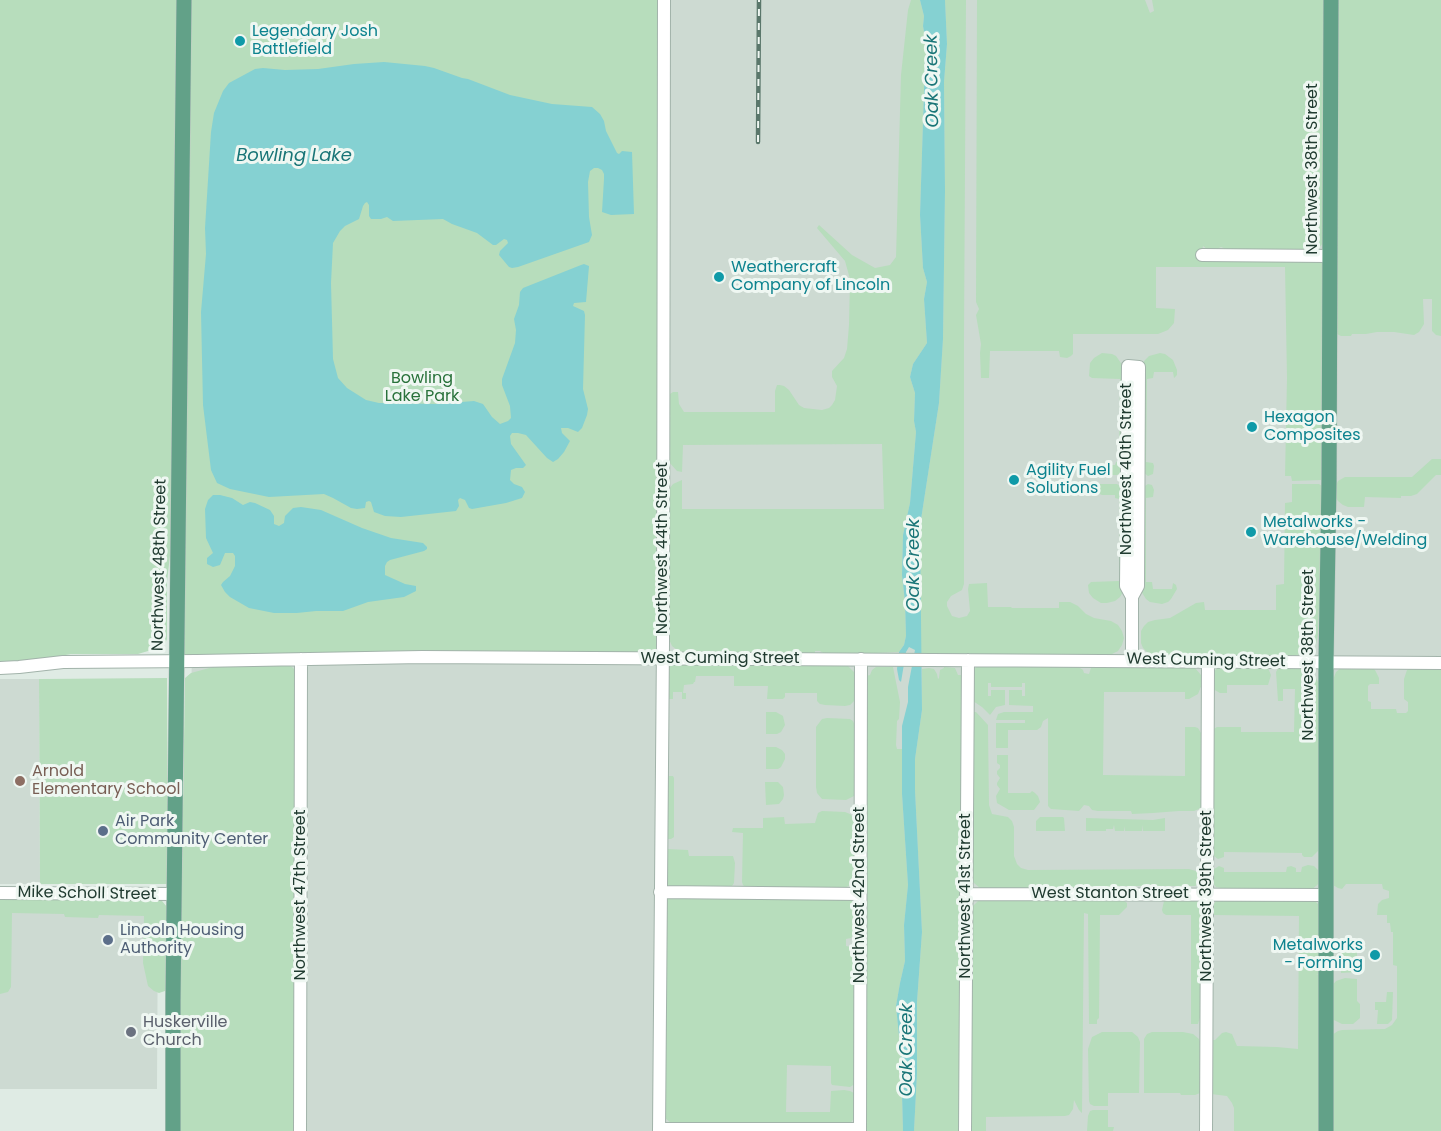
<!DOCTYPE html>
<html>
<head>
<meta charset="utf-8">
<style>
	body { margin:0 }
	canvas { display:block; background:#dfebe4 }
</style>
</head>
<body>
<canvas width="1441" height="1131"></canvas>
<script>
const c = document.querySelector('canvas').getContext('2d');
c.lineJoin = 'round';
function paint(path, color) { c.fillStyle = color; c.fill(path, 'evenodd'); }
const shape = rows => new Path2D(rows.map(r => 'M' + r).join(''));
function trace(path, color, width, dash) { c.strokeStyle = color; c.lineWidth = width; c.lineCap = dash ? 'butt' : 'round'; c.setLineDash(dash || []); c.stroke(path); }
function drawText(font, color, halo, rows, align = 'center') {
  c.font = font + ' Poppins,sans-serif'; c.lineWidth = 6; c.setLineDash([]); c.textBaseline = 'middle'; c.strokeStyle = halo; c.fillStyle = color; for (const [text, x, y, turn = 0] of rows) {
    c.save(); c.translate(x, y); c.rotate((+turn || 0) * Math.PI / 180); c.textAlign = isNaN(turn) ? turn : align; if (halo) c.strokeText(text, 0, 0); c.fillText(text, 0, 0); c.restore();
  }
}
const built = shape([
	[195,0,1441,0,1441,1131,186,1131,192,638],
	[0,679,39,679,40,884,0,884],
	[158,905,157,1089,0,1089,0,906]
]);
const green = shape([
	[0,0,179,0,173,529,167,582,167,639,165,644,158,648,138,654,71,654,37,660,0,662],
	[184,0,664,0,662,658,177,660],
	[911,0,920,0,924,16,923,26,927,50,925,59,920,215,923,268,927,282,924,299,927,343,913,364,910,377,915,393,914,421,916,432,910,503,903,535,902,575,905,602,906,636,904,645,899,652,851,654,825,654,820,651,815,651,815,654,682,652,676,649,672,646,668,637,668,600,669,597,666,591,666,497,670,488,673,484,682,480,682,509,884,509,882,444,683,445,682,472,677,471,669,462,667,453,668,398,670,394,673,392,678,392,679,404,684,412,775,412,775,391,777,385,780,385,784,386,789,390,799,405,804,408,822,410,829,408,832,405,835,400,837,386,832,377,832,371,844,358,847,349,849,325,850,279,845,261,817,228,819,225,852,255,875,268,890,265,896,257,901,75,908,10],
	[945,0,966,0,964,339,964,584,962,590,951,596,947,602,947,606,952,616,959,618,967,616,970,611,968,589,969,584,987,583,988,607,1011,607,1012,608,1059,608,1059,602,1070,602,1078,606,1086,614,1094,618,1111,621,1118,625,1122,631,1124,638,1122,645,1118,651,1108,656,921,653,920,526,939,403,943,339,945,191,944,82,947,44],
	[977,0,1145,0,1150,13,1154,11,1152,0,1325,0,1323,243,1318,249,1226,249,1221,247,1217,249,1207,249,1203,246,1201,257,1319,261,1322,263,1324,268,1323,423,1321,426,1321,437,1323,441,1322,480,1292,481,1291,476,1285,476,1287,378,1285,267,1156,267,1156,308,1175,309,1174,323,1168,330,1158,334,1073,334,1073,354,1071,356,1067,358,1060,357,1059,351,990,351,989,378,981,378,980,353,981,344,976,315,979,309,976,302],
	[1335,0,1441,0,1441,336,1436,335,1432,331,1432,299,1423,299,1424,324,1419,332,1414,335,1394,332,1377,332,1366,334,1352,334,1351,336,1341,336,1337,334,1335,328],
	[1102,353,1112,354,1116,356,1123,366,1122,473,1117,475,1097,475,1095,472,1095,470,1101,465,1115,465,1116,462,1119,461,1120,379,1092,378,1089,376,1090,363,1094,358],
	[1160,353,1165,354,1173,360,1177,370,1177,375,1174,378,1173,372,1154,372,1153,378,1147,379,1146,462,1153,463,1154,466,1153,474,1148,476,1143,472,1141,368,1144,361,1149,356],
	[1432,459,1441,459,1441,475,1436,475,1417,494,1411,496,1401,496,1401,498,1365,497,1364,507,1348,507,1343,505,1338,501,1334,495,1335,487,1338,481,1345,477,1412,477],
	[1098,484,1117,484,1123,488,1123,592,1120,597,1115,601,1107,603,1101,603,1093,598,1089,593,1088,585,1091,582,1119,581,1119,499,1115,498,1115,495,1102,495,1095,492,1096,486],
	[1148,484,1152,485,1154,490,1153,497,1146,498,1146,582,1152,582,1153,589,1172,589,1173,583,1176,585,1177,589,1171,599,1168,602,1162,604,1150,602,1146,599,1141,591,1142,488],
	[1292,484,1319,484,1323,487,1318,635,1316,644,1311,649,1303,654,1289,656,1164,656,1159,654,1158,656,1148,653,1143,648,1141,643,1141,631,1144,626,1148,622,1155,620,1170,618,1196,603,1204,602,1205,610,1276,610,1276,585,1284,584,1285,503,1292,502],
	[675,663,848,666,854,672,854,681,856,682,856,699,850,705,845,706,825,705,820,704,817,701,817,693,785,693,785,697,783,699,767,699,768,686,734,686,734,676,696,676,695,682,694,682,693,684,684,685,683,693,686,693,686,699,682,699,682,692,673,692,673,699,669,699,668,698,666,671,670,666],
	[286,664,292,667,296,671,295,1131,178,1131,185,678,191,673,213,667],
	[981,664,1077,666,1083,670,1084,673,1089,674,1091,668,1098,666,1191,667,1195,668,1201,675,1202,684,1198,694,1189,699,1185,699,1185,692,1104,692,1103,775,1185,776,1185,727,1195,727,1198,728,1201,733,1203,748,1202,805,1199,809,1194,811,1179,811,1153,813,1132,814,1131,811,1098,811,1092,810,1089,806,1084,805,1079,811,1051,809,1048,806,1048,718,1043,721,1041,727,1037,730,1008,730,1008,748,996,748,996,723,1025,723,1025,720,996,720,998,714,1004,712,1033,712,1033,706,1009,705,1009,690,1022,690,1022,696,1025,696,1025,683,1022,683,1022,687,991,687,991,683,988,683,988,696,991,696,991,690,1005,690,1005,705,996,707,990,715,982,707,973,701,974,669],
	[876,667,893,667,900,702,899,719,897,721,896,745,897,749,902,749,902,794,908,885,904,925,905,961,900,983,896,1006,901,1056,903,1131,863,1131,864,812,867,808,867,782,865,779,865,720,868,702,868,683,866,681,866,676,870,675,872,670],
	[944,667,955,668,958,675,962,675,961,1131,914,1131,917,1073,917,1002,922,932,915,790,915,759,922,710,922,669,929,668,934,669,937,674,938,679,939,678,940,670,944,668],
	[1223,667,1268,668,1271,675,1268,685,1227,685,1227,693,1220,693,1211,688,1214,672,1217,668],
	[1279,667,1302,667,1307,669,1313,672,1318,682,1320,849,1312,857,1304,857,1302,855,1302,853,1224,852,1224,857,1218,859,1211,854,1212,730,1217,727,1241,727,1241,732,1294,732,1295,689,1283,689,1283,701,1278,701,1276,672],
	[1342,667,1372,668,1375,670,1379,678,1379,684,1370,684,1368,686,1368,701,1371,702,1371,709,1396,709,1397,713,1406,713,1408,711,1408,702,1404,699,1404,679,1407,670,1412,667,1441,667,1441,1131,1329,1131,1332,1035,1338,1031,1342,1030,1385,1029,1392,1025,1397,1018,1397,966,1393,965,1393,932,1391,932,1390,923,1387,923,1387,915,1377,915,1378,904,1382,900,1389,898,1389,891,1383,889,1382,884,1346,884,1342,889,1338,888,1333,885,1333,680,1336,672],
	[167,678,168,884,40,884,39,679],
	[766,712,776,712,783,716,785,725,781,732,777,734,766,734],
	[973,712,976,712,988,725,988,729,989,805,992,814,1008,817,1012,821,1014,827,1014,856,1017,864,1021,868,1028,870,1189,869,1196,871,1201,875,1199,883,1195,886,1118,886,1117,888,1114,890,990,889,980,888,974,883,970,876],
	[827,718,850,719,853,721,857,730,856,790,854,796,846,800,822,799,817,793,816,787,816,727,822,719],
	[766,747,776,747,782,750,785,754,785,759,781,767,778,769,766,769],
	[997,755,1008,755,1008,793,1030,793,1032,791,1035,793,1038,796,1040,802,1034,810,1009,810,997,803,996,796,1000,789,997,785,997,783,1000,778,997,774,997,771,1000,768,1000,765,997,763],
	[669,776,673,776,674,778,674,837,671,839,666,839,666,777],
	[765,782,778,782,783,787,784,795,783,799,779,804,766,805],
	[822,811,845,812,850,814,853,817,856,822,855,879,851,885,844,888,746,888,743,885,742,882,743,833,732,832,733,828,763,828,763,818,784,817,785,824,815,823,818,813],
	[1040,817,1063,817,1064,818,1065,831,1036,831,1036,821],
	[1086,818,1153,820,1165,818,1165,831,1143,831,1143,825,1142,831,1125,831,1124,826,1124,831,1115,831,1114,825,1113,829,1106,829,1106,831,1086,831],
	[667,849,688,850,689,856,733,856,735,863,734,883,732,886,729,888,670,887,665,883],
	[1308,865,1314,866,1320,872,1319,883,1316,886,1311,890,1222,890,1221,888,1216,887,1212,882,1211,871,1219,866,1224,868,1224,872,1286,872,1287,867,1291,866,1296,868,1296,872,1301,872,1302,867],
	[670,896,845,896,852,900,855,909,855,931,851,938,846,939,846,946,851,947,855,952,855,1084,850,1087,832,1085,831,1083,831,1066,787,1065,786,1112,830,1112,831,1091,844,1090,850,1091,854,1093,854,1118,850,1124,678,1124,671,1123,664,1117,665,902],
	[0,898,158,900,162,901,167,907,166,987,165,991,159,993,154,991,148,986,143,963,144,916,99,915,98,918,65,917,64,914,12,913,11,987,8,992,0,994],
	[1178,898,1194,899,1199,902,1202,907,1202,1011,1198,1024,1191,1024,1191,915,1166,915,1163,913,1162,910,1164,901],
	[980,899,1122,899,1127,903,1127,907,1119,915,1100,915,1099,1018,1097,1020,1097,1024,1089,1024,1088,914,1084,913,1082,1113,1079,1110,1074,1100,1073,1109,1069,1115,1065,1116,986,1117,986,1131,969,1131,972,907],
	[1313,899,1319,905,1321,974,1316,974,1321,975,1319,1131,1234,1131,1234,1108,1232,1103,1227,1096,1211,1094,1212,1040,1215,1040,1222,1033,1226,1032,1232,1034,1237,1046,1277,1047,1298,1049,1299,916,1213,915,1212,913,1213,905,1217,900],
	[1344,944,1357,944,1357,972,1341,973,1341,945],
	[1345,978,1357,979,1357,1001,1360,1004,1360,1018,1353,1024,1342,1024,1334,1020,1332,1016,1332,986,1336,981],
	[1387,992,1393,992,1392,1020,1388,1024,1377,1024,1378,1010,1375,1010,1375,1002,1386,1002],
	[1102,1032,1132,1032,1138,1037,1140,1042,1139,1093,1108,1093,1108,1106,1094,1106,1090,1104,1089,1101,1088,1049,1092,1037],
	[1152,1032,1183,1032,1193,1034,1199,1039,1201,1045,1201,1089,1200,1093,1195,1095,1181,1095,1180,1093,1144,1093,1144,1039,1147,1034],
	[1093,1110,1108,1110,1108,1127,1114,1127,1113,1131,1087,1131,1088,1116,1090,1111]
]);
const water = shape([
	[920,0,945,0,947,44,944,82,945,191,943,339,939,403,920,526,922,710,915,759,915,790,922,932,917,1002,917,1073,914,1131,903,1131,901,1056,896,1006,900,983,905,961,904,925,908,885,902,794,902,726,908,702,908,687,915,650,909,647,906,652,901,682,899,680,897,669,899,652,904,645,906,636,905,602,902,575,903,535,910,503,916,432,914,421,915,393,910,377,913,364,927,343,924,299,927,282,923,268,920,215,925,59,927,50,923,26,924,16],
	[384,62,425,66,434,68,462,78,468,79,510,95,552,104,592,107,600,114,604,121,606,131,617,153,619,154,622,151,632,152,634,214,611,215,602,212,604,179,604,174,602,170,598,168,594,168,590,171,588,182,589,217,592,235,589,242,518,267,512,268,509,267,499,255,500,251,508,243,507,240,504,239,496,245,493,245,477,233,452,224,443,219,393,221,387,217,381,219,371,219,369,216,369,205,367,202,365,203,363,206,359,219,345,226,340,231,333,243,331,283,333,359,338,378,347,388,366,400,379,403,436,404,474,401,483,404,492,417,500,424,508,421,511,418,510,406,502,385,502,379,515,343,516,330,514,319,519,305,520,292,523,288,581,265,584,264,589,266,586,302,574,303,573,306,584,311,585,315,583,389,588,409,587,415,582,428,578,432,568,428,561,428,562,433,570,441,564,452,558,459,553,462,547,458,526,435,518,433,512,433,510,436,511,444,526,465,523,468,516,468,511,470,510,480,514,484,522,487,525,492,522,498,506,503,472,509,469,508,465,500,460,498,458,500,459,506,456,511,401,517,385,516,374,512,371,502,369,501,366,502,365,508,357,509,351,508,333,498,324,494,269,497,230,489,217,483,211,470,203,405,201,312,206,254,205,228,211,132,214,113,223,91,229,83,255,69,263,68,285,70,318,69,354,64],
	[213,495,220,495,232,498,243,505,250,502,255,503,270,510,274,516,274,524,279,526,284,523,285,516,293,508,301,507,321,510,362,528,391,538,423,543,427,547,427,549,424,551,390,560,387,562,385,566,385,575,405,584,416,586,416,591,404,597,368,602,343,611,316,611,297,613,274,613,249,608,230,597,225,592,221,585,223,582,230,576,235,566,235,556,233,553,225,553,220,565,213,567,207,564,207,558,213,553,206,538,205,509,208,500]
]);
const minor = shape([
	[1202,255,1330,256],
	[1132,660,1132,597,1138,586,1139,367,1128,366,1126,586,1132,597],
	[0,668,19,667,63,662,197,661,422,657,1441,663],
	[660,892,860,894],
	[0,893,174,894],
	[966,894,1327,895],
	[659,1129,860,1129],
	[300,1131,301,659],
	[659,1131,663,643,664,0],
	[860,1131,861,659],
	[965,1131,968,660],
	[1206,1131,1208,662]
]);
const major = shape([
	[173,1131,173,1000,184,0],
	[1326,1131,1326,662,1329,482,1331,0]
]);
const rail = shape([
	[758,142,759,0]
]);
const markers = [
	[240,41,6,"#0f9aa8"],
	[719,277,6,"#0f9aa8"],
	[1252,427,6,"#0f9aa8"],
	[1014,480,6,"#0f9aa8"],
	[1251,532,6,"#0f9aa8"],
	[20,781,6,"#8d6e63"],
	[103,831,6,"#5c6f8a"],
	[108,940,6,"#5c6f8a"],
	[1375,955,6,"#0f9aa8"],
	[131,1032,6,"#6b7280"]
];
const cultureNames = [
	["Legendary Josh",252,32],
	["Battlefield",252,50],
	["Weathercraft",731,268],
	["Company of Lincoln",731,286],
	["Hexagon",1264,418],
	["Composites",1264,436],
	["Agility Fuel",1026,471],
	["Solutions",1026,489],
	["Metalworks -",1263,523],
	["Warehouse/Welding",1263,541],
	["Metalworks",1363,946,"right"],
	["- Forming",1363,964,"right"]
];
const streetNames = [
	["Northwest 38th Street",1313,169,-90],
	["Northwest 40th Street",1127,469,-90],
	["Northwest 44th Street",663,548,-90],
	["Northwest 48th Street",160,565,-89],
	["Northwest 38th Street",1309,655,-90],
	["West Cuming Street",720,659],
	["West Cuming Street",1206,661,1],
	["Mike Scholl Street",87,894,1],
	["West Stanton Street",1110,894],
	["Northwest 47th Street",301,895,-90],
	["Northwest 42nd Street",860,895,-90],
	["Northwest 41st Street",966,896,-90],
	["Northwest 39th Street",1207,896,-90]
];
const parkNames = [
	["Bowling",422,379],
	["Lake Park",422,397]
];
const educationNames = [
	["Arnold",32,772],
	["Elementary School",32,790]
];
const serviceNames = [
	["Air Park",115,822],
	["Community Center",115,840],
	["Lincoln Housing",120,931],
	["Authority",120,949]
];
const worshipNames = [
	["Huskerville",143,1023],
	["Church",143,1041]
];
const waterNames = [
	["Oak Creek",933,81,-91],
	["Bowling Lake",294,156],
	["Oak Creek",914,565,-90],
	["Oak Creek",907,1050,-90]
];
paint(built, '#cddad2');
paint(green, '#b7ddbc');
paint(water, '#85d1d2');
trace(minor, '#a2b3aa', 14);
trace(major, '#c1c8c5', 16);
trace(minor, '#fff', 12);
trace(major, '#62a188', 15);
trace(rail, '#5a776b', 4.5);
trace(rail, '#eff7f2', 2, [7]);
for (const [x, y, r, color] of markers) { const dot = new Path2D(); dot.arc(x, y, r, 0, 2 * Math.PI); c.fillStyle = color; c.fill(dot); trace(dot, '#eff7f2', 2); }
drawText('16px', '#0d838f', '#eff7f2', cultureNames, 'left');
drawText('16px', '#203b30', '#eff7f2', streetNames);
drawText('16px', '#29723b', '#eff7f2', parkNames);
drawText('16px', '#785e54', '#eff7f2', educationNames, 'left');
drawText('16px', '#4e5e75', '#eff7f2', serviceNames, 'left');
drawText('16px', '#5b616d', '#eff7f2', worshipNames, 'left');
drawText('italic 18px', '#197577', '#eff7f2', waterNames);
</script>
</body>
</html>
